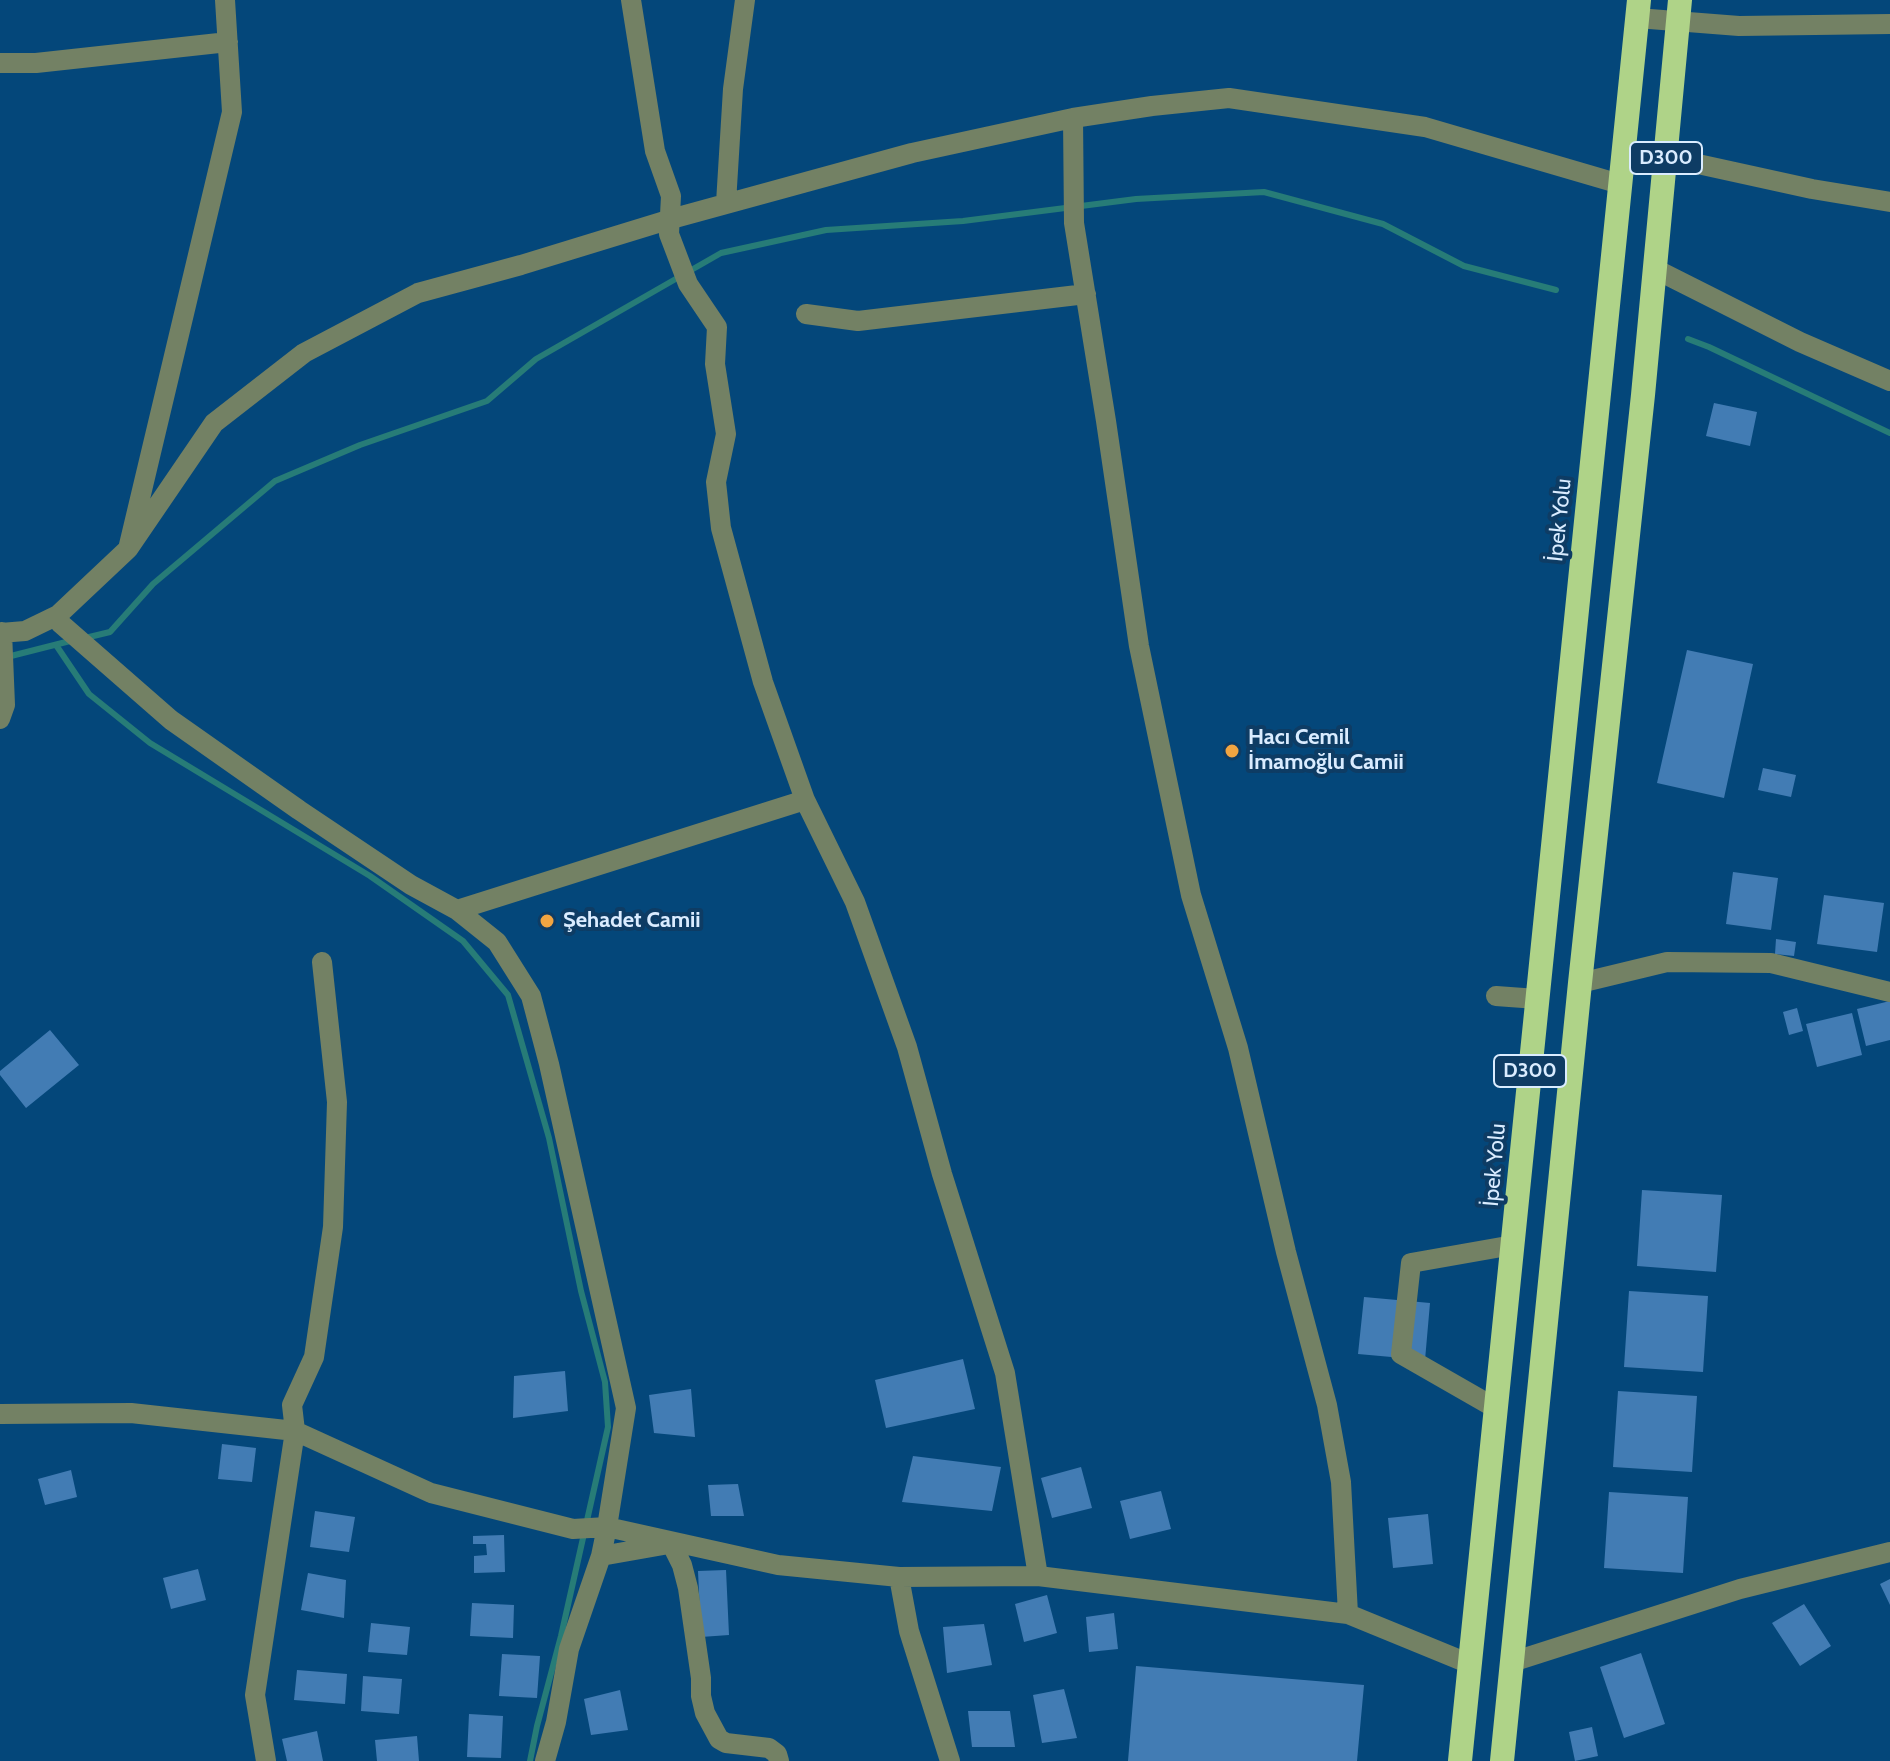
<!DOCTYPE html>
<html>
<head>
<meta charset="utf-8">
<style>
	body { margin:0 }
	canvas { display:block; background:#04477a }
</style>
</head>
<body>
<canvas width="1890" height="1761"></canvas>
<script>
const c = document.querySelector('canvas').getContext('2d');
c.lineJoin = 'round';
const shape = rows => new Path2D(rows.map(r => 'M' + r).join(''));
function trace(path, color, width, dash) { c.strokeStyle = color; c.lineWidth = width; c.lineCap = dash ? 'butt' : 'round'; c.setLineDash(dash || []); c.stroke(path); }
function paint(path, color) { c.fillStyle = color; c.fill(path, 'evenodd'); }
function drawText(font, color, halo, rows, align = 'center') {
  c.font = font + ' Cabin,sans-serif'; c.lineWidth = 8; c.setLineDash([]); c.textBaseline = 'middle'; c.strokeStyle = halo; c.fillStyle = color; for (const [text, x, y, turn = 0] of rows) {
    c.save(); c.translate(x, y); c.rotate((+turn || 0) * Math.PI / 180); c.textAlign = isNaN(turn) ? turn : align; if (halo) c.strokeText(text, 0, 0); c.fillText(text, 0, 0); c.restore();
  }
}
const stream = shape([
	[1688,339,1709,347,1890,433],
	[85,638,110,632,153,584,275,481,360,445,487,401,536,359,721,253,826,230,963,221,1136,199,1264,192,1383,224,1464,266,1556,290],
	[56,645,89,694,150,743,370,876,463,941,508,995,549,1138,581,1291,605,1382,608,1427,561,1636,537,1726,530,1761],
	[7,657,74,640]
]);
const building = shape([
	[1714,403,1757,412,1750,446,1706,436],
	[1687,650,1753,664,1724,798,1657,783],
	[1763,768,1796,775,1791,797,1758,790],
	[1733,872,1778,878,1771,930,1726,924],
	[1824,895,1884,903,1877,952,1817,944],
	[1776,939,1796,942,1794,956,1775,954],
	[1890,1001,1890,1040,1866,1046,1857,1009],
	[1797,1008,1803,1031,1789,1035,1783,1012],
	[1852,1013,1862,1055,1817,1067,1806,1024],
	[50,1030,79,1065,26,1108,0,1075,0,1071],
	[1642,1190,1722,1195,1716,1272,1637,1266],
	[1629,1291,1708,1296,1703,1372,1624,1367],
	[1364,1297,1430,1303,1425,1360,1358,1354],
	[963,1359,975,1409,886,1428,875,1380],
	[565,1371,568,1411,513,1418,514,1376],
	[691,1389,695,1437,654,1433,649,1395],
	[1618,1391,1697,1396,1692,1472,1613,1467],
	[222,1444,256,1448,252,1482,218,1479],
	[913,1456,1001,1467,992,1511,902,1502],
	[1081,1467,1092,1508,1052,1518,1041,1478],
	[71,1470,77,1497,45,1505,38,1479],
	[738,1484,744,1516,711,1516,708,1485],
	[1161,1491,1171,1529,1130,1539,1120,1501],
	[1609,1492,1688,1497,1683,1573,1604,1568],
	[315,1511,355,1517,349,1552,310,1547],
	[1428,1514,1433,1564,1393,1568,1388,1518],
	[504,1535,505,1572,474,1573,474,1556,487,1555,486,1544,473,1544,473,1536],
	[198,1569,206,1600,171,1609,163,1578],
	[726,1570,729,1635,701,1637,698,1571],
	[308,1573,346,1580,344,1618,301,1610],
	[1890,1579,1890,1605,1880,1584],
	[1047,1595,1057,1633,1024,1642,1015,1604],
	[472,1603,514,1605,513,1638,470,1636],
	[1804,1604,1831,1646,1800,1666,1772,1623],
	[1114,1613,1118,1649,1089,1652,1086,1617],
	[371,1623,410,1627,407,1655,368,1652],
	[984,1624,992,1665,947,1673,943,1627],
	[1641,1653,1665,1724,1624,1738,1600,1667],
	[502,1654,540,1656,537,1698,499,1696],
	[1136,1666,1364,1685,1357,1761,1128,1761],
	[297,1670,347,1674,345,1704,294,1700],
	[363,1676,402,1679,399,1714,361,1711],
	[1064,1689,1077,1738,1042,1743,1033,1695],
	[620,1690,628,1730,591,1735,584,1699],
	[968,1711,1010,1711,1015,1747,972,1747],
	[469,1714,503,1716,501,1758,467,1757],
	[1592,1727,1598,1756,1575,1761,1569,1732],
	[317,1731,323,1761,287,1761,282,1739],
	[417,1736,419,1761,377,1761,375,1740]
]);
const minor = shape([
	[631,0,655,151,671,196,669,234,688,284,717,327,715,364,726,434,716,482,721,528,763,682,805,800],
	[1637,18,1739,26,1890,24],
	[0,63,36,63,228,42],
	[1073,118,1074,223,1106,421,1139,646,1191,895,1238,1048,1286,1252,1327,1405,1341,1482,1348,1614],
	[1666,157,1812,189,1890,202],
	[726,203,733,89,745,0],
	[1655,269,1800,342,1890,381],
	[806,314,858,321,1086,294],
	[128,549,214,423,304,353,418,293,521,265,671,219,912,153,1073,118,1152,106,1229,98,1425,127,1620,184],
	[58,615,60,623,171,720,299,810,411,885,457,910,497,942,531,996,549,1064,626,1408,607,1527,601,1556,569,1649,556,1722,545,1761],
	[0,633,25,631,58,615,128,549,232,112,225,0],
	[0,719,5,705,2,632],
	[457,910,805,800,855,902,907,1047,942,1174,1005,1373,1038,1576],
	[1580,983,1667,962,1771,963,1890,992],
	[1496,996,1537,999],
	[1497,1409,1401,1354,1411,1263,1513,1245],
	[0,1414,131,1413,295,1431,431,1493,573,1529,607,1527,778,1565,899,1577,1038,1576,1348,1614,1470,1664],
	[601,1556,669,1544,674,1549,682,1565,688,1588,701,1678,701,1696,705,1713,719,1739,726,1743,769,1748,777,1754,779,1761],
	[899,1577,909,1631,950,1761],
	[1512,1662,1740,1589,1890,1552],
	[266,1761,255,1695,295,1431,292,1405,314,1357,333,1227,337,1102,322,962]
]);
const highway = shape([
	[1460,1761,1639,0],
	[1502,1761,1580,983,1643,395,1680,0]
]);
const markers = [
	[1232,751,8,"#f2a541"],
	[547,921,8,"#f2a541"]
];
const shields = [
	[1666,158,72],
	[1530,1071,72]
];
const shieldNames = [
	["D300",1666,158],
	["D300",1530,1071]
];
const streetNames = [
	["İpek Yolu",1560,520,-84],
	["İpek Yolu",1495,1165,-85]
];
const poiNames = [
	["Hacı Cemil",1248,738],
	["İmamoğlu Camii",1248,763],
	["Şehadet Camii",563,921]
];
trace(stream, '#277c77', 6);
paint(building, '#427cb4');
trace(minor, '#738164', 20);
trace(highway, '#afd388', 24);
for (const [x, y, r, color] of markers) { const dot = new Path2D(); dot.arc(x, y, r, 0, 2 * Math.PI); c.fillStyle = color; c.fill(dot); trace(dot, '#0e3c64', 3); }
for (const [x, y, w] of shields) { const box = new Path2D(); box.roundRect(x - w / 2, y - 16, w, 32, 6); c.fillStyle = '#0e3c64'; c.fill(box); trace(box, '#daecff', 2); }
drawText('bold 20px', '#daecff', null, shieldNames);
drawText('22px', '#daecff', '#0e3c64', streetNames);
drawText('bold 22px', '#daecff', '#0e3c64', poiNames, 'left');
</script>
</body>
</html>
